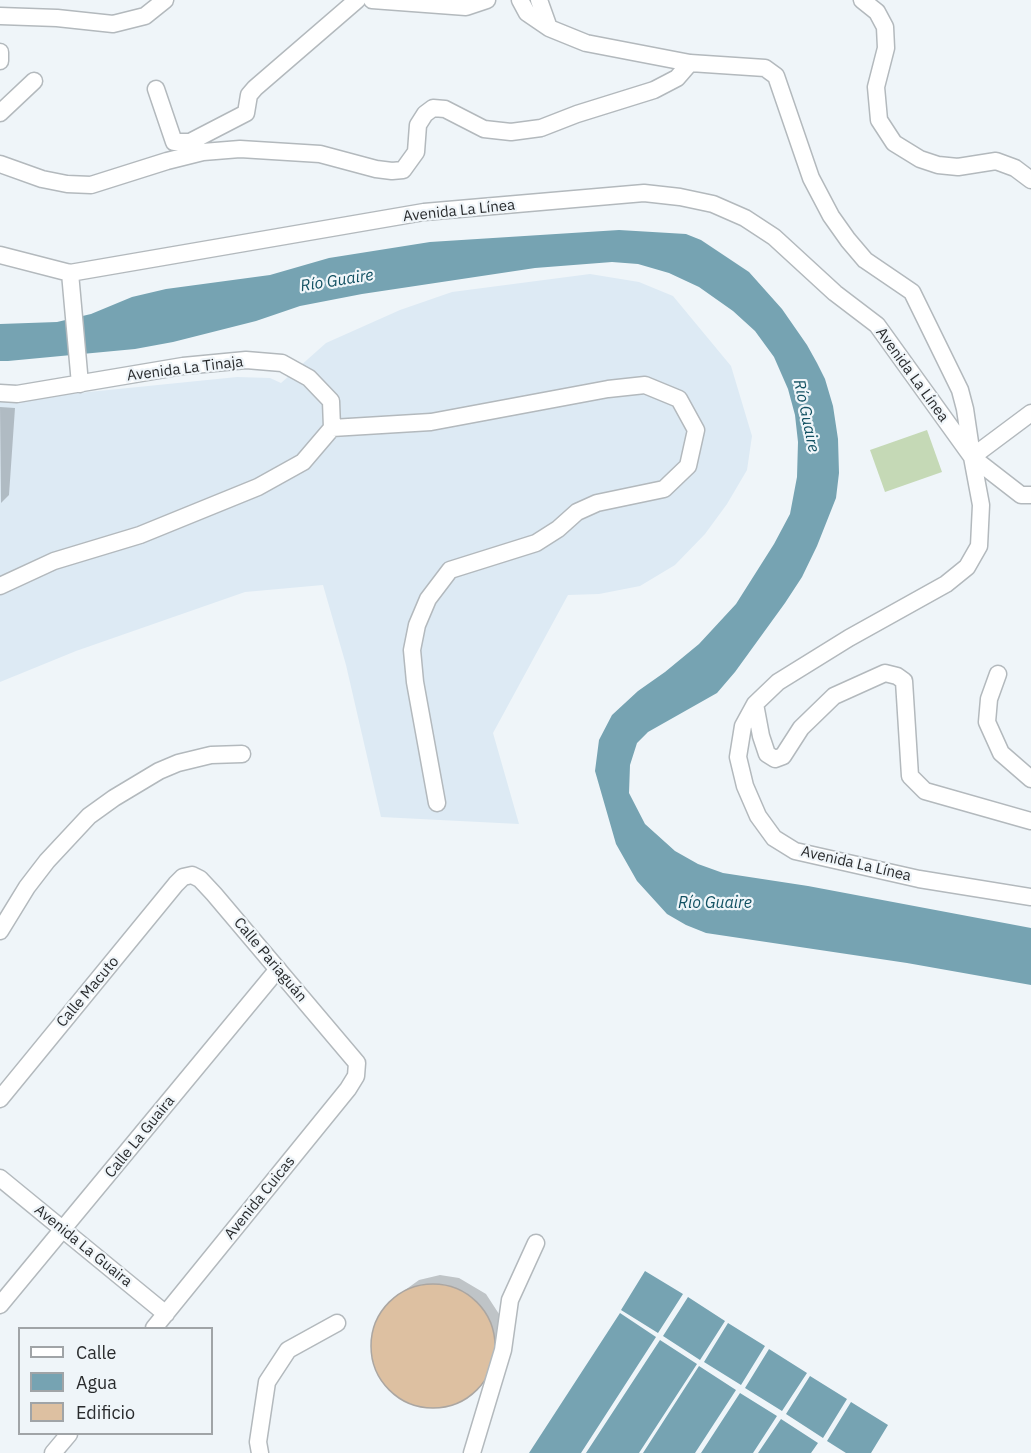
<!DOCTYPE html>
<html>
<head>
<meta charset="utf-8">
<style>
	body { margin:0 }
	#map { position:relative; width:1031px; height:1453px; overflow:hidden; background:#eff5f9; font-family:"IBM Plex Sans",sans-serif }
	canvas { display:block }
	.legend { position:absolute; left:18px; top:1327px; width:195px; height:108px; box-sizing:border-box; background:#eff5f9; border:2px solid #a0a4a7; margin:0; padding:8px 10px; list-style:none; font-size:18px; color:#292b2d }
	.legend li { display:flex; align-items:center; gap:12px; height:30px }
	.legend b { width:30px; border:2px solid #a0a4a7 }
</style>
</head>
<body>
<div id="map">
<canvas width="1031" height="1453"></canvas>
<ul class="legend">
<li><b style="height:8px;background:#fff"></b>Calle</li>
<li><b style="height:16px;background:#76a3b2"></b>Agua</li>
<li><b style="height:16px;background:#ddc0a1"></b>Edificio</li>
</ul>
</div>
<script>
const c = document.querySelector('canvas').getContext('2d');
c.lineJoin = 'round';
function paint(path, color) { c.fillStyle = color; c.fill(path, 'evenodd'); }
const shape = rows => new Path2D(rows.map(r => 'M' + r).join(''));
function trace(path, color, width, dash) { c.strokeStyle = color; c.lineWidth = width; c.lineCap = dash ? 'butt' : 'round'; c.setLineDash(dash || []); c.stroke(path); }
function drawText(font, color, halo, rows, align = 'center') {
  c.font = font + ' "IBM Plex Sans",sans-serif'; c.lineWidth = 4.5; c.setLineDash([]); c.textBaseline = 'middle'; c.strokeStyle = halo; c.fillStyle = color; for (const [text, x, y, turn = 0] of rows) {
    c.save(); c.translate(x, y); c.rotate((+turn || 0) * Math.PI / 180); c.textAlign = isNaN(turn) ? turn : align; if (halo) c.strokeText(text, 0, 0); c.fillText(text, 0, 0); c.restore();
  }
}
const built = shape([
	[590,274,639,282,673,296,731,366,752,436,747,470,727,504,705,534,675,565,640,586,599,594,568,595,493,733,519,824,381,817,346,665,323,585,245,592,76,651,0,682,0,398,49,396,237,377,270,378,281,383,326,343,400,310,452,292]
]);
const green = shape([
	[927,430,942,472,885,492,870,450]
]);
const water = shape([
	[619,230,686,234,701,240,749,272,782,309,807,345,817,363,825,379,833,406,838,439,839,473,836,498,817,546,802,577,785,603,735,672,717,693,648,732,637,743,630,765,629,793,645,824,675,851,698,864,723,873,808,886,1031,928,1031,985,907,963,706,933,686,925,667,914,637,881,616,844,595,771,599,740,612,715,638,691,665,672,699,644,736,604,774,544,790,514,797,477,798,442,795,415,788,389,774,357,755,331,733,311,699,287,669,273,638,264,612,262,535,268,362,294,300,306,256,321,173,342,135,349,8,361,0,361,0,324,57,322,91,314,132,297,166,289,270,275,329,258,430,242],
	[645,1271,683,1294,658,1333,621,1310],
	[688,1297,725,1321,700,1360,663,1336],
	[620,1313,656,1337,581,1453,529,1453],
	[728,1323,765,1346,741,1385,704,1362],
	[660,1340,697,1364,639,1453,586,1453],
	[769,1349,807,1373,782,1411,745,1388],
	[699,1366,736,1390,695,1453,643,1453],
	[810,1376,847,1399,823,1438,786,1414],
	[740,1393,777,1416,753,1453,701,1453],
	[851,1402,888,1425,871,1453,846,1453,827,1441],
	[781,1419,818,1443,811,1453,758,1453]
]);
const shadow = shape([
	[0,407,15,408,9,495,1,503],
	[440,1275,459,1278,486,1294,499,1314,502,1324,488,1379,459,1402,449,1406,427,1408,416,1406,396,1396,381,1380,373,1361,373,1331,386,1306,394,1298,419,1280]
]);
const building = shape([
	'371 1346a62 62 0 1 1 124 0a62 62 0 1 1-124 0Z'
]);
const minor = shape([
	[372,0,466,7,487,0],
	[520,0,527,13,549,28,586,43,690,63,765,68,776,76,811,178,831,216,848,240,865,260,912,292,960,390,965,409,972,456],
	[539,0,549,28],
	[862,0,877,12,885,27,886,48,876,87,879,120,894,143,920,159,938,165,958,167,996,161,1015,168,1031,180],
	[0,16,57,18,113,24,145,16,165,0],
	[0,52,0,61],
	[156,89,174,142,190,142,246,113,249,95,255,88,357,0],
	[0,113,34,81],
	[0,164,42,179,67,184,91,185,167,161,203,152,240,149,320,154,376,169,392,171,403,170,416,152,418,125,425,114,433,108,445,109,484,129,511,132,541,128,577,114,654,90,677,78,690,63],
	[0,255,70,273,424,212,644,193,680,197,713,204,745,218,774,237,835,293,877,325,972,457,981,505,979,546,967,567,946,584,849,638,778,682,755,704,743,726,738,757,745,786,758,816,774,838,795,851,919,879,1031,897],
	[70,273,80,384],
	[0,393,17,394,183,366,246,360,282,363,309,378,331,401,332,428],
	[972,457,1031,413],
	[972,457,1021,495,1031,495],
	[0,586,54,561,140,535,258,487,303,462,332,428,431,422,608,389,645,385,679,399,696,430,688,466,664,489,597,503,577,512,558,529,536,543,450,570,428,599,417,625,412,650,415,682,437,803],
	[998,674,989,699,987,722,1001,753,1031,779],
	[755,704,761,736,767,754,775,759,783,756,801,728,834,696,885,673,897,676,904,681,910,776,925,791,1031,821],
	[0,931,27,887,47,861,89,816,114,798,159,771,178,763,211,755,242,754],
	[0,1099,176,884,183,877,192,875,200,879,214,894,357,1063,356,1076,348,1089,154,1328],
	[0,1178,166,1314],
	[0,1305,278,969],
	[53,1453,69,1434],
	[260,1453,258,1442,267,1382,288,1350,337,1323],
	[472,1453,503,1350,510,1300,536,1243]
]);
const streetNames = [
	["Avenida La Línea",459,211,-6],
	["Avenida La Tinaja",185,369,-7],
	["Avenida La Línea",912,375,54],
	["Avenida La Línea",856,864,13],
	["Calle Pariaguán",270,960,50],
	["Calle Macuto",88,992,-50],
	["Calle La Guaira",140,1137,-51],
	["Avenida Cuicas",260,1198,-51],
	["Avenida La Guaira",83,1246,39]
];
const waterNames = [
	["Río Guaire",337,281,-9],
	["Río Guaire",806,416,78],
	["Río Guaire",715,903]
];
paint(built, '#ddeaf4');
paint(green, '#c5d9b6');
paint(water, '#76a3b2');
paint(shadow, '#0003');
paint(building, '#ddc0a1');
trace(building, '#aba6a1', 1.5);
trace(minor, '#b3b9bd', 19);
trace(minor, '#fff', 16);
drawText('15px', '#292b2d', '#eff5f9', streetNames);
drawText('italic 16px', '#125162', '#eff5f9', waterNames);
</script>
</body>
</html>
